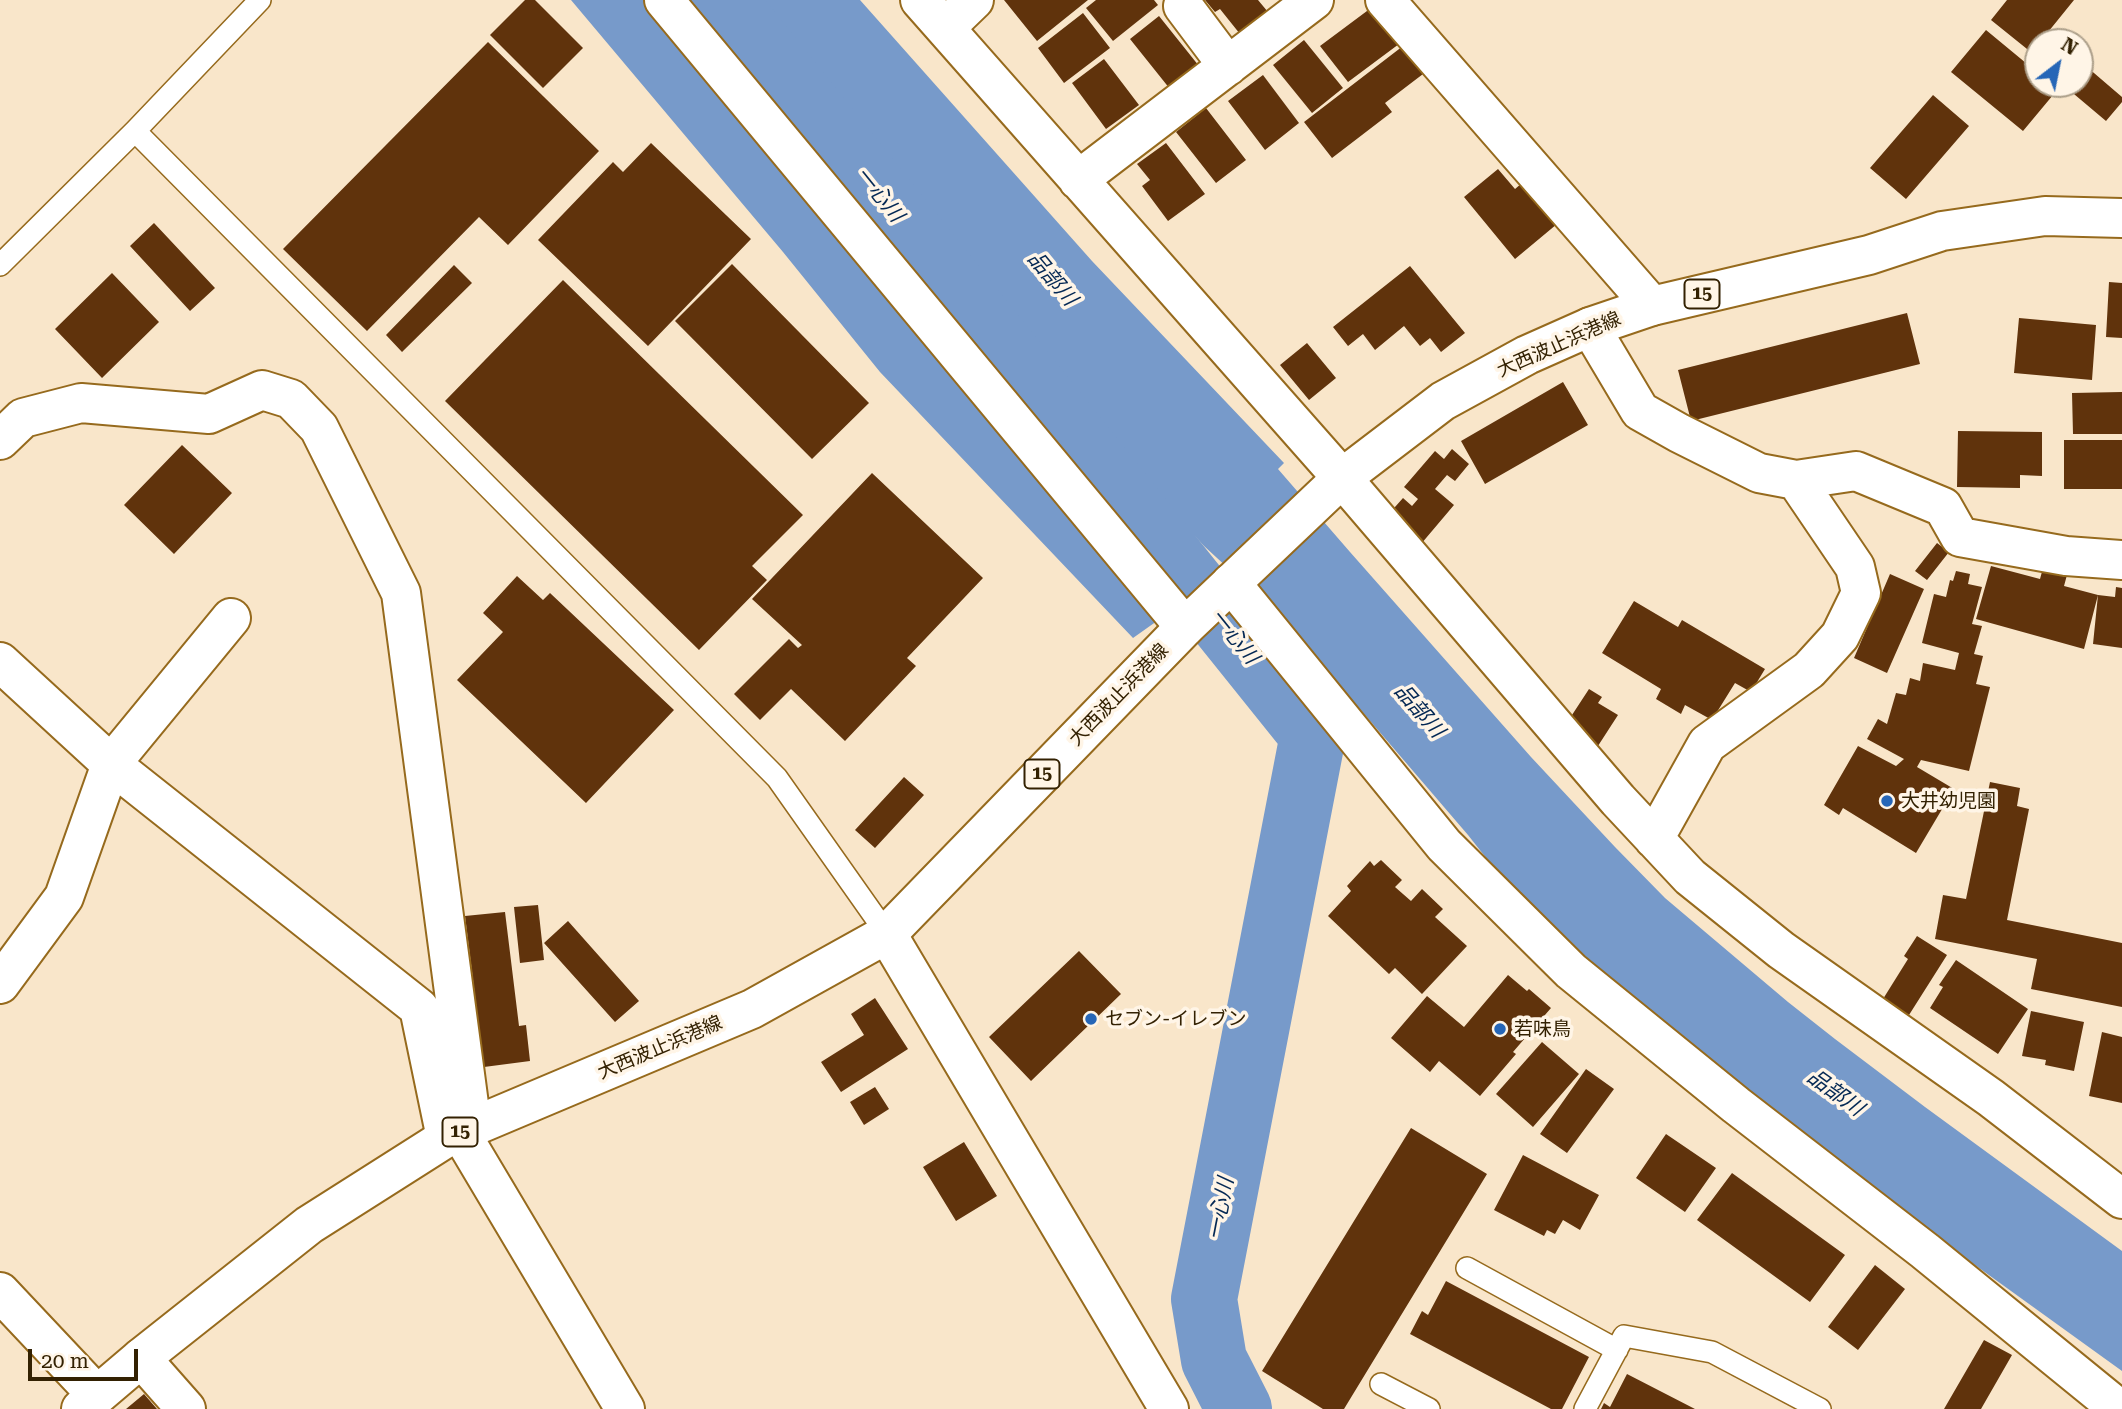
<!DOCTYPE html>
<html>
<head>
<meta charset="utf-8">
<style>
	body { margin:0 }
	#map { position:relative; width:2122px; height:1409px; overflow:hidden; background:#f9e6ca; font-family:"Roboto Serif",serif }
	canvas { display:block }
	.north { position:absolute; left:2024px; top:28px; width:70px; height:70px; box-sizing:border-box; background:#fff5e7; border:2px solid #ada08b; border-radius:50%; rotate:32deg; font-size:19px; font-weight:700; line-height:28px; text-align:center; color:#332102 }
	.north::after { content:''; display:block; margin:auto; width:24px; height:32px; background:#2666b7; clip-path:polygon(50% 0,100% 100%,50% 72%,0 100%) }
	.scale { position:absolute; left:28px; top:1349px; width:110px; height:32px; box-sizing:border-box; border:4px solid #332102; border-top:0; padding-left:9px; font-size:21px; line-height:24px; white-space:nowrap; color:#332102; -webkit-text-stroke:5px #fff5e7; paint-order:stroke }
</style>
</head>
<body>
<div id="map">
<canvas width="2122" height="1409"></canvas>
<div class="north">N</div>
<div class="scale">20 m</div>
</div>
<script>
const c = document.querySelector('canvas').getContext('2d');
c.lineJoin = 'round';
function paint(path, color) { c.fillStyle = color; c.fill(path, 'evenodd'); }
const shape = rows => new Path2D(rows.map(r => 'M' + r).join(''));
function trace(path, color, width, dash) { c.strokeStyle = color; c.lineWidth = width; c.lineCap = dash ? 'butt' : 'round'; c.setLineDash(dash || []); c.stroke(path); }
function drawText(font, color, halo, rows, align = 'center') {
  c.font = font + ' "Roboto Serif","Noto Sans JP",serif'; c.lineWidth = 7; c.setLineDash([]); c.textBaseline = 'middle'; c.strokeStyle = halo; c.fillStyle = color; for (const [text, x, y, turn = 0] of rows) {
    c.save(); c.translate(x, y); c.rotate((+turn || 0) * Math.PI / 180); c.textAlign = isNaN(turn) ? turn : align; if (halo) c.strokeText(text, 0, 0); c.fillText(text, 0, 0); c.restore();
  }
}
const water = shape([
	[571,0,648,0,1157,621,1133,638,880,372,783,252],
	[732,0,860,0,1092,261,1284,463,1278,469,1350,552,1531,757,1615,847,1665,898,1788,1002,1835,1039,1925,1107,2122,1251,2122,1371,1925,1229,1718,1073,1578,956,1517,897,1468,835,1280,616,1204,546,973,293]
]);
const river = shape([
	[723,0,1313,735,1204,1299,1214,1360,1239,1409]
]);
const building = shape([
	[525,0,535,0,583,48,543,88,490,35],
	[1004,0,1088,0,1037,41],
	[1096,0,1154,0,1158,5,1113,41,1086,8],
	[1205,0,1258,0,1268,12,1240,34,1220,9,1215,12],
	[2007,0,2074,0,2040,42,2038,42,2032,53,1991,20],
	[1371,8,1399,44,1348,82,1320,46],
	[1083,13,1110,48,1064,83,1038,48],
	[1159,16,1199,66,1170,89,1130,39],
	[1986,30,2038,73,2038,84,2051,84,2058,89,2023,131,1951,72],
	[1304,40,1343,88,1312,113,1273,65],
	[488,42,599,151,508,245,479,217,367,331,283,249],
	[1403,46,1423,74,1385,103,1392,112,1332,158,1304,122],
	[1104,59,1139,105,1106,129,1072,83],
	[2087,67,2122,97,2122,102,2106,121,2068,89,2072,84,2080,84,2080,75],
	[1263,75,1299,123,1265,150,1228,101],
	[1933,95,1969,126,1906,199,1870,168],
	[1206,108,1246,160,1216,183,1176,132],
	[651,143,751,239,648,346,538,240,613,162,623,172],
	[1166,143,1205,194,1168,221,1142,186,1150,180,1137,164],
	[1498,169,1515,189,1522,183,1557,224,1515,259,1464,197],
	[154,223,215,288,190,311,130,246],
	[732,264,869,403,812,459,675,321],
	[454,265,472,283,402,352,386,335],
	[1410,266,1465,333,1441,352,1430,338,1420,346,1404,326,1375,350,1363,334,1348,346,1333,327],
	[112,273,159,322,102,378,55,329],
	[563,280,803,515,752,566,767,580,699,650,445,401],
	[2109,282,2122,283,2122,338,2106,337],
	[1907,313,1920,364,1691,421,1678,370],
	[2019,318,2096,325,2092,380,2014,373],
	[1307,343,1336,378,1309,400,1280,365],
	[1563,382,1588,425,1485,484,1461,441],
	[2122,392,2122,434,2073,434,2072,393],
	[1958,431,2042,432,2042,476,2020,475,2020,488,1957,487],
	[2064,440,2122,440,2122,489,2064,489],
	[182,445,232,493,174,554,124,505],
	[1452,449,1469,464,1455,481,1447,475,1435,489,1454,505,1421,544,1387,516,1403,498,1412,506,1418,499,1404,487,1435,451,1444,459],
	[872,473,983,578,907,658,916,666,845,741,791,689,760,720,734,694,789,639,798,648,802,645,752,599],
	[1937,543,1949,552,1927,580,1915,571],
	[1991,566,2040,579,2043,568,2067,575,2064,586,2098,595,2115,597,2116,587,2122,588,2122,648,2093,644,2098,595,2084,649,1976,619],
	[1956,571,1970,574,1968,584,1982,587,1972,624,1982,626,1974,654,1983,656,1976,684,1990,687,1969,771,1921,760,1917,767,1954,789,1916,853,1843,808,1839,815,1824,805,1858,746,1896,766,1904,759,1867,739,1878,719,1887,724,1896,693,1906,695,1910,678,1920,681,1923,663,1955,670,1959,653,1922,643,1934,594,1946,597,1950,580,1953,581],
	[1890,574,1924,589,1887,673,1854,658],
	[517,576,543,600,550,593,674,710,586,803,457,680,503,632,483,613],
	[1634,601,1678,627,1682,620,1765,669,1751,692,1735,683,1712,720,1685,705,1681,714,1656,699,1661,689,1602,653],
	[1589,689,1602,697,1598,703,1618,715,1596,749,1572,734,1572,715],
	[904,777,924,795,875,848,855,830],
	[1990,782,2020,788,2017,806,2029,809,2007,920,2122,943,2122,1007,2031,989,2037,959,1935,939,1943,895,1966,899],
	[1381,860,1402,880,1395,887,1411,901,1422,889,1443,909,1435,917,1467,946,1422,994,1395,968,1389,974,1328,916,1351,891,1347,886,1370,861,1374,866],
	[538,905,544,960,520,963,514,907],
	[505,912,519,1026,526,1025,530,1061,484,1067,465,916],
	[568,921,639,1001,615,1022,544,943],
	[1917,936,1947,955,1909,1015,1883,999,1908,959,1904,956],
	[1079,951,1121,994,1031,1081,989,1037],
	[1956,960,2028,1009,1998,1054,1930,1008,1943,987,1939,985],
	[1508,975,1527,991,1529,989,1551,1008,1513,1052,1516,1054,1480,1096,1439,1061,1430,1072,1391,1038,1427,996,1464,1027],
	[875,998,908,1049,841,1092,821,1062,864,1035,851,1014],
	[2031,1011,2084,1022,2074,1071,2045,1065,2046,1060,2022,1056],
	[2102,1032,2122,1037,2122,1103,2089,1096],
	[1542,1042,1579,1074,1533,1127,1496,1094],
	[1586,1069,1614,1089,1567,1153,1540,1134],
	[875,1087,889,1109,864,1125,850,1102],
	[1411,1128,1487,1174,1344,1409,1323,1409,1262,1371],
	[1666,1134,1716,1168,1685,1212,1636,1178],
	[964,1142,997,1196,956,1221,923,1167],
	[1523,1155,1599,1195,1580,1230,1563,1220,1555,1234,1547,1230,1544,1236,1494,1210],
	[1732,1173,1845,1255,1810,1302,1697,1220],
	[1875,1265,1905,1289,1858,1350,1828,1327],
	[1446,1281,1589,1357,1562,1409,1551,1409,1410,1334,1422,1311,1428,1315],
	[1984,1340,2012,1355,1981,1409,1944,1409],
	[1627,1374,1695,1409,1601,1409,1604,1403,1610,1407],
	[144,1394,157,1409,126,1409]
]);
const service = shape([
	[135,131,260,0],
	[0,265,135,131,777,778,887,934],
	[1467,1268,1617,1350],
	[1381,1384,1429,1409],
	[1585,1409,1624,1336,1712,1352,1820,1409]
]);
const minor = shape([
	[664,0,1185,627],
	[920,0,1342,478,1618,800,1690,877,1781,950,1991,1098,2122,1199],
	[1385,0,1652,306],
	[1183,6,1228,66],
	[945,28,974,0],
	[1078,180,1314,0],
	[1590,327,1640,411,1679,433,1759,473,1796,480,1856,471,1943,507,1960,537,2066,556,2122,560],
	[0,440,23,418,81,403,209,414,262,390,291,399,319,428,401,593,472,1127],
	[1231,583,1444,845,1571,971,1736,1105,1925,1251,2119,1409],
	[0,662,111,764,419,1008,446,1138],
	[1654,839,1707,744,1809,670,1840,636,1861,593,1855,567,1796,480],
	[887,934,1169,1409],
	[0,984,64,897,111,764,231,618],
	[460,1132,625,1409],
	[0,1292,97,1395],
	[141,1358,186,1409]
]);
const primary = shape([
	[81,1409,141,1358,309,1225,446,1138,752,1009,887,934,1185,627,1342,478,1443,401,1527,355,1590,327,1652,306,1869,255,1942,231,2045,216,2122,218]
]);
const markers = [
	[1887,801,7,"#2666b7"],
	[1091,1019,7,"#2666b7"],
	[1500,1029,7,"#2666b7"]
];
const shields = [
	[1702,294,35],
	[1042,774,35],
	[460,1132,35]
];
const shieldNames = [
	["15",1702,294],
	["15",1042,774],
	["15",460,1132]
];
const streetNames = [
	["大西波止浜港線",1559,345,-24],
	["大西波止浜港線",1119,695,-46],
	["大西波止浜港線",660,1048,-23]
];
const poiNames = [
	["大井幼児園",1901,801],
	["セブン-イレブン",1105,1019],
	["若味鳥",1514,1029]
];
const waterNames = [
	["一心川",879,195,51],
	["品部川",1052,279,50],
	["一心川",1234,637,51],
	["品部川",1419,711,49],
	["品部川",1835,1093,36],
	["一心川",1221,1209,-79]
];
paint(water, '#779aca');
trace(river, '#779aca', 66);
paint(building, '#60330c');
trace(service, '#966a1d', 24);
trace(minor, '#966a1d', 42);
trace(primary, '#966a1d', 42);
trace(service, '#fff', 21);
trace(minor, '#fff', 38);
trace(primary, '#fff', 38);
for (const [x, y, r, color] of markers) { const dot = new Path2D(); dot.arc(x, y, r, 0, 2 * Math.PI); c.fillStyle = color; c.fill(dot); trace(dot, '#fff5e7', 2.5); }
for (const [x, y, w] of shields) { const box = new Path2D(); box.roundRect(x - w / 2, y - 14.5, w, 29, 5); c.fillStyle = '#fff5e7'; c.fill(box); trace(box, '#332102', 2); }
drawText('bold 18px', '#332102', null, shieldNames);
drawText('19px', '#332102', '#fff5e7', streetNames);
drawText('19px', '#332102', '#fff5e7', poiNames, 'left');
drawText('italic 21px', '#042854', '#fff5e7', waterNames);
</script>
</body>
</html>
